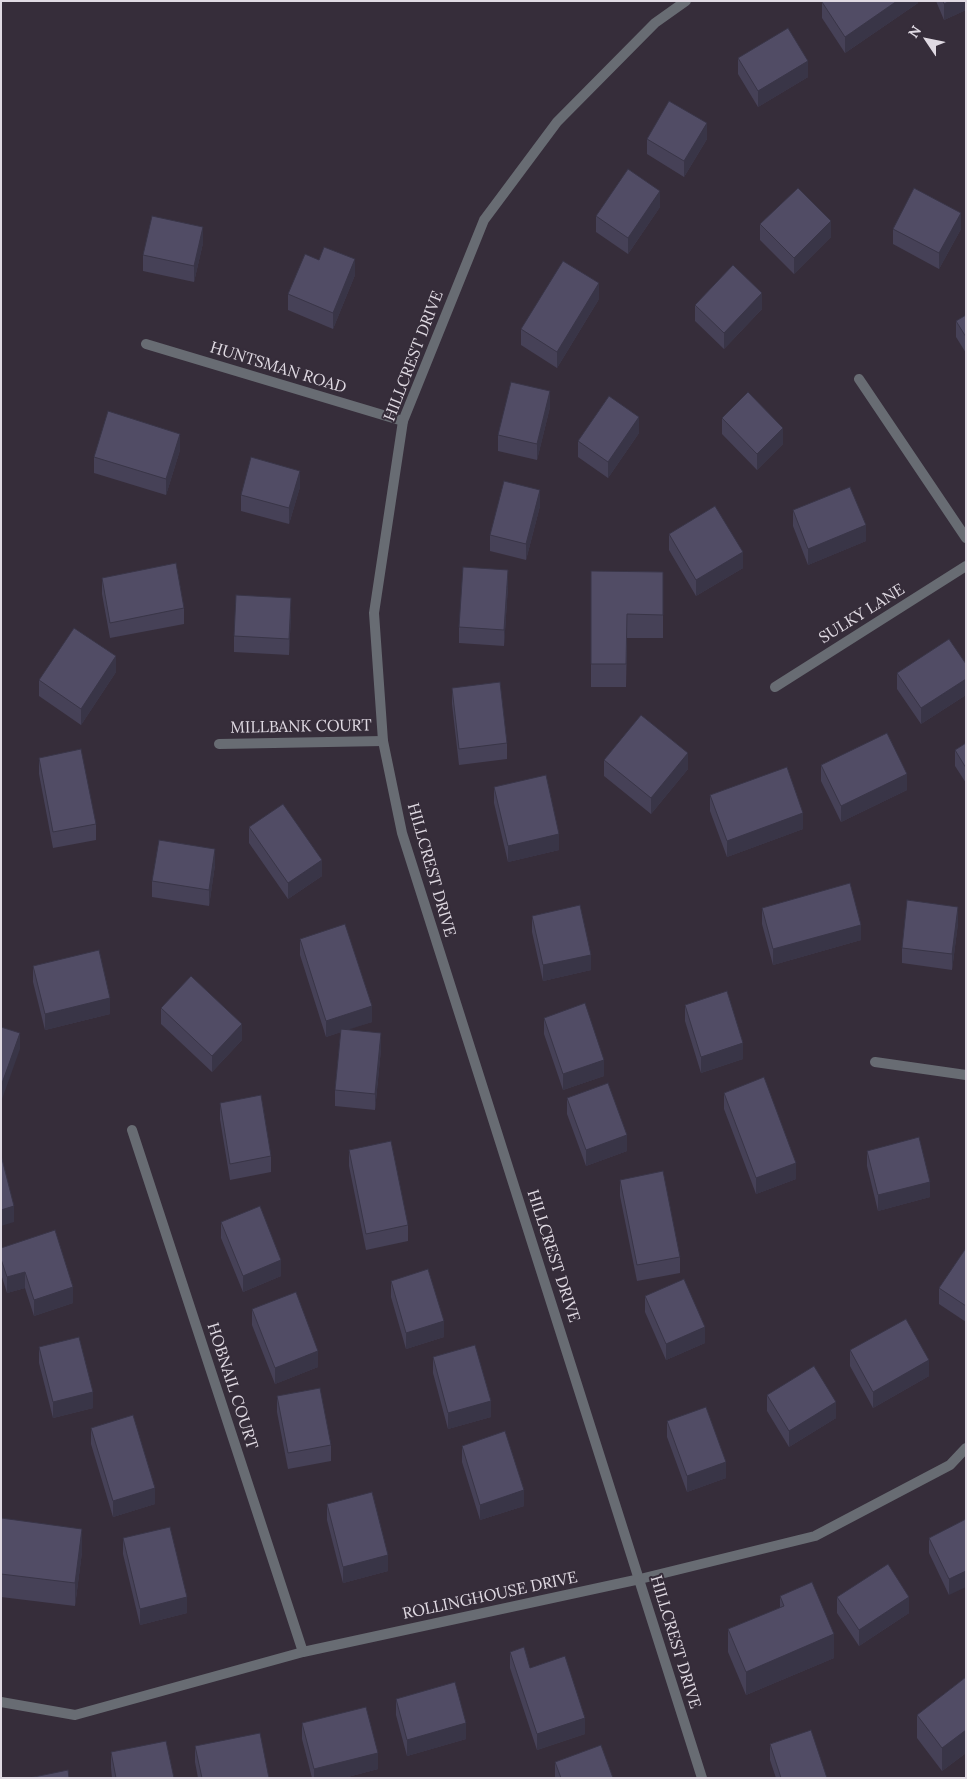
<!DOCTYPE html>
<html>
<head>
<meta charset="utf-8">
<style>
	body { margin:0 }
	#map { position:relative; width:967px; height:1779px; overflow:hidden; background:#362d3a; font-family:Lora,serif }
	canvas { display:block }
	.frame { position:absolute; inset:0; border:2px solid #e0dae3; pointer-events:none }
	.north { position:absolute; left:902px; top:15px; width:50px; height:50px; -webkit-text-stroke:4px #362d3a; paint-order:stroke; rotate:304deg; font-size:14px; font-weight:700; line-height:20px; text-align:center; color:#e0dae3 }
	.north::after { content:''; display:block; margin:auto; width:18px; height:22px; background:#e0dae3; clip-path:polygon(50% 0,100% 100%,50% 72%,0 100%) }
</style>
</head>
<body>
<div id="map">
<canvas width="967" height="1779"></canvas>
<div class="frame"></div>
<div class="north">N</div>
</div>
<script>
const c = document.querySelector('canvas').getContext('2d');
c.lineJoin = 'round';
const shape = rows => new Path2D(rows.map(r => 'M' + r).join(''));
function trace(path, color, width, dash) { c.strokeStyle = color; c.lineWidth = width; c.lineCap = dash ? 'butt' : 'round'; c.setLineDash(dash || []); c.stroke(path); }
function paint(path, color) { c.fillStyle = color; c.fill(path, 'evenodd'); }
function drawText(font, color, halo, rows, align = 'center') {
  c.font = font + ' Lora,serif'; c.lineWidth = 4; c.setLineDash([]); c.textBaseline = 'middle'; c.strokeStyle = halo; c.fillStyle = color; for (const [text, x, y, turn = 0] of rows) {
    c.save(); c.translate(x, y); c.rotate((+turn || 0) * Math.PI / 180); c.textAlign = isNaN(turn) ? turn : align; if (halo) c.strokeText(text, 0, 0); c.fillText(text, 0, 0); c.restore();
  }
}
const minor = shape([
	[146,344,403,421],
	[859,379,966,538],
	[775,687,966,566],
	[219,744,383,741],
	[875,1062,966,1075],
	[132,1130,303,1652],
	[1,1702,75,1715,303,1652,640,1579,815,1536,950,1465,966,1448]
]);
const tertiary = shape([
	[686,1,655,23,557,122,484,220,403,421,374,613,383,741,402,833,702,1778]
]);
const wall = shape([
	[918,1,918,3,845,53,822,18,822,2],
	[936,1,966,1,966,10,944,20],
	[738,58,808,77,758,107,738,74],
	[647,139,707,139,684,177,647,154],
	[660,207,628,254,596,232,596,216],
	[760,224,831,237,794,274,760,240],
	[893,229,961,229,939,269,893,244],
	[203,243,194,282,143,271,143,255],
	[355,275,333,329,288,310,288,294],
	[599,299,557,368,521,345,521,329],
	[695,305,762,309,724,349,695,321],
	[966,315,966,353,956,337,956,321],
	[550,407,537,460,498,451,498,435],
	[722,418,783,444,757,470,722,434],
	[639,433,608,478,578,457,578,441],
	[180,450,166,495,94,473,94,457],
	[300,487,289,524,241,511,241,495],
	[540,506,526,560,490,551,490,535],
	[793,510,866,541,808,565,793,526],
	[669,534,743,568,696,596,669,550],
	[591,571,663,572,663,638,627,638,626,687,591,687],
	[102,578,184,608,184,624,110,638,102,594],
	[508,586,504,646,459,643,459,627],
	[291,614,289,655,234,652,234,636],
	[966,664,966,695,921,724,897,689,897,673],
	[116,672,81,725,39,696,39,680],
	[452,688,507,743,507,759,459,765,452,704],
	[966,743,966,783,955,766,955,750],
	[39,758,96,824,96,840,53,848,39,774],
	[604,760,688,769,651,814,604,776],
	[821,765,907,790,841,822,821,781],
	[494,787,559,850,508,862,494,803],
	[710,795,803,829,727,857,710,811],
	[249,827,322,876,288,899,249,843],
	[215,865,209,906,152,897,152,881],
	[762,908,861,940,773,965,762,924],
	[532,916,591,970,543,981,532,932],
	[958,923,952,970,902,963,902,948],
	[300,939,372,1022,348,1029,381,1049,375,1110,335,1106,335,1090,341,1032,326,1037,300,955],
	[33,966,110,1014,45,1030,33,982],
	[685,1005,743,1059,701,1073,685,1021],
	[161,1008,242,1040,212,1072,161,1024],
	[544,1018,604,1076,563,1090,544,1034],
	[724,1093,796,1179,756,1194,724,1109],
	[567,1098,627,1151,586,1166,567,1114],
	[220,1103,271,1156,271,1172,230,1180,220,1119],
	[349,1150,408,1225,408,1241,366,1250,349,1166],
	[867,1151,930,1197,878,1211,867,1166],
	[620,1180,680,1257,680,1273,637,1281,620,1196],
	[221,1222,281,1276,243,1292,221,1238],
	[1,1248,73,1303,34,1316,25,1288,7,1293,1,1274],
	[966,1248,966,1322,939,1304,939,1288],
	[391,1281,444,1337,406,1349,391,1297],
	[645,1296,705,1343,666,1360,645,1312],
	[252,1309,318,1367,275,1384,252,1325],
	[39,1347,93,1408,53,1418,39,1363],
	[850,1350,929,1376,873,1408,850,1366],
	[433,1357,491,1417,448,1429,433,1373],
	[767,1395,836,1418,789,1447,767,1411],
	[277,1396,331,1445,331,1461,288,1469,277,1412],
	[667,1421,726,1478,687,1492,667,1437],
	[91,1428,155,1504,113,1517,91,1444],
	[462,1446,524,1506,480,1520,462,1462],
	[327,1504,388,1571,343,1583,327,1520],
	[1,1518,82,1552,75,1606,1,1597],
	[966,1519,949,1595,929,1553,929,1538],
	[123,1538,187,1613,140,1625,123,1554],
	[780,1596,834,1658,746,1695,728,1652,728,1629,780,1608],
	[837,1597,909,1613,859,1646,837,1613],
	[510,1652,530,1668,585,1734,537,1750,510,1668],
	[966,1677,966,1753,942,1771,917,1738,917,1715],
	[396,1699,466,1739,407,1756,396,1715],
	[302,1723,378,1769,344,1778,312,1778,302,1739],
	[770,1744,827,1778,776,1778,770,1760],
	[195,1746,269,1778,198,1778,195,1762],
	[111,1752,174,1778,112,1778,111,1768],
	[555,1762,613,1778,555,1778]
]);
const shadedWall = shape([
	[897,1,918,1,918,3,845,53,845,37],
	[950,1,966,1,966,10,944,20,944,4],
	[808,61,808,77,758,107,758,91],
	[707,123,707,139,684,177,684,161],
	[660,191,660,207,628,254,628,238],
	[961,213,961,229,939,269,939,253],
	[831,221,831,237,794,274,794,258],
	[203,227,203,243,194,282,194,266],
	[355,259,355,275,333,329,333,313],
	[599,283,599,299,557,368,557,352],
	[762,293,762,309,724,349,724,333],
	[550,391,550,407,537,460,537,444],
	[639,417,639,433,608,478,608,462],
	[783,428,783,444,757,470,757,454],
	[180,434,180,450,166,495,166,479],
	[300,471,300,487,289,524,289,508],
	[540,490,540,506,526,560,526,544],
	[866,525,866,541,808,565,808,549],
	[743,552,743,568,696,596,696,580],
	[508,570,508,586,504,646,504,630],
	[291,598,291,614,289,655,289,639],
	[116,656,116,672,81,725,81,709],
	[966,679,966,695,921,724,921,708],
	[688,753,688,769,651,814,651,798],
	[907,774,907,790,841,822,841,806],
	[803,813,803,829,727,857,727,841],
	[559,834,559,850,508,862,508,846],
	[215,849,215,865,209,906,209,890],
	[322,860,322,876,288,899,288,883],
	[958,907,958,923,952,970,952,954],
	[861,925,861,940,773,965,773,949],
	[591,955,591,970,543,981,543,965],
	[110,998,110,1014,45,1030,45,1014],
	[372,1006,372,1022,326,1037,326,1021],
	[242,1024,242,1040,212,1072,212,1056],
	[20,1033,20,1049,1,1102,1,1086],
	[381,1033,381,1049,375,1110,375,1094],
	[743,1043,743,1059,701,1073,701,1057],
	[604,1060,604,1076,563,1090,563,1074],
	[627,1135,627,1151,586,1166,586,1150],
	[796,1163,796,1179,756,1194,756,1178],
	[930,1182,930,1197,878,1211,878,1195],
	[14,1206,14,1222,1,1226,1,1210],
	[281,1260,281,1276,243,1292,243,1276],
	[25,1272,25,1288,7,1293,7,1277],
	[73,1287,73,1303,34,1316,34,1300],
	[444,1321,444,1337,406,1349,406,1333],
	[705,1327,705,1343,666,1360,666,1344],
	[318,1351,318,1367,275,1384,275,1368],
	[929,1360,929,1376,873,1408,873,1392],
	[93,1392,93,1408,53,1418,53,1402],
	[491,1401,491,1417,448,1429,448,1413],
	[836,1402,836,1418,789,1447,789,1431],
	[726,1462,726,1478,687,1492,687,1476],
	[155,1488,155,1504,113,1517,113,1501],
	[524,1490,524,1506,480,1520,480,1505],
	[82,1529,82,1552,75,1606,75,1583],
	[388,1555,388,1571,343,1583,343,1567],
	[966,1571,966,1587,949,1595,949,1579],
	[187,1597,187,1613,140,1625,140,1609],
	[909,1597,909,1613,859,1646,859,1630],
	[834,1634,834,1658,746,1695,746,1672],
	[585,1718,585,1734,537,1750,537,1734],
	[466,1723,466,1739,407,1756,407,1740],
	[966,1730,966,1753,942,1771,942,1748],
	[378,1753,378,1769,344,1778,314,1778,314,1769]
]);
const building = shape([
	[824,1,897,1,845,37,822,2,824,1],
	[943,1,950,1,944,4,943,1],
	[788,28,808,61,758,91,738,58,788,28],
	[669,101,707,123,684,161,647,139,669,101],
	[628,169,660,191,628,238,596,216,628,169],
	[798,188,831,221,794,258,760,224,798,188],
	[914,188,961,213,939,253,893,229,914,188],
	[152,216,203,227,194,266,143,255,152,216],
	[324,247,355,259,333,313,288,294,305,254,319,260,324,247],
	[563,261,599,283,557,352,521,329,563,261],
	[733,265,762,293,724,333,695,305,733,265],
	[966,315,966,337,956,321,966,315],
	[511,382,550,391,537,444,498,435,511,382],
	[748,392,783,428,757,454,722,418,748,392],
	[609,396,639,417,608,462,578,441,609,396],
	[108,411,180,434,166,479,94,457,108,411],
	[251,457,300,471,289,508,241,495,251,457],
	[504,481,540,490,526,544,490,535,504,481],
	[850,487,866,525,808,549,793,510,850,487],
	[715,506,743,552,696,580,669,534,715,506],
	[176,563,184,608,110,623,102,578,176,563],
	[463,567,508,570,504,630,459,627,463,567],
	[591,571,663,572,663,615,627,614,626,664,591,664,591,571],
	[236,595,291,598,289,639,234,636,236,595],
	[74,628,116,656,81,709,39,680,74,628],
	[949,639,966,664,966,679,921,708,897,673,949,639],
	[500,682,507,743,459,749,452,688,500,682],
	[641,715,688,753,651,798,604,760,641,715],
	[887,733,907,774,841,806,821,765,887,733],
	[966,743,966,768,955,750,966,743],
	[81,749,96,824,53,832,39,758,81,749],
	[787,767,803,813,727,841,710,795,787,767],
	[546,775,559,834,508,846,494,787,546,775],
	[283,804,322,860,288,883,249,827,283,804],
	[159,840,215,849,209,890,152,881,159,840],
	[850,883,861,925,773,949,762,908,850,883],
	[907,900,958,907,952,954,902,948,907,900],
	[580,905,591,955,543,965,532,916,580,905],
	[345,924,372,1006,326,1021,300,939,345,924],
	[99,950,110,998,45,1014,33,966,99,950],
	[191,976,242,1024,212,1056,161,1008,191,976],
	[727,991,743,1043,701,1057,685,1005,727,991],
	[585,1003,604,1060,563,1074,544,1018,585,1003],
	[1,1027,20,1033,1,1086,1,1027],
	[341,1029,381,1033,375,1094,335,1090,341,1029],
	[764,1077,796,1163,756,1178,724,1093,764,1077],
	[608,1083,627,1135,586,1150,567,1098,608,1083],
	[261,1095,271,1156,230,1164,220,1103,261,1095],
	[919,1137,930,1182,878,1195,867,1151,919,1137],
	[391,1141,408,1225,366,1234,349,1150,391,1141],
	[1,1155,14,1206,1,1210,1,1155],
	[663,1171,680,1257,637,1265,620,1180,663,1171],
	[260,1206,281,1260,243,1276,221,1222,260,1206],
	[55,1230,73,1287,34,1300,25,1272,7,1277,1,1259,1,1248,55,1230],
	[966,1248,966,1306,939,1288,966,1248],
	[428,1269,444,1321,406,1333,391,1281,428,1269],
	[684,1279,705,1327,666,1344,645,1296,684,1279],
	[296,1292,318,1351,275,1368,252,1309,296,1292],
	[906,1319,929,1360,873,1392,850,1350,906,1319],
	[79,1337,93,1392,53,1402,39,1347,79,1337],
	[475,1345,491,1401,448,1413,433,1357,475,1345],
	[814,1366,836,1402,789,1431,767,1395,814,1366],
	[320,1388,331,1445,288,1453,277,1396,320,1388],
	[706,1407,726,1462,687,1476,667,1421,706,1407],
	[133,1415,155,1488,113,1501,91,1428,133,1415],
	[505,1431,524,1490,480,1505,462,1446,505,1431],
	[372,1492,388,1555,343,1567,327,1504,372,1492],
	[1,1518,82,1529,75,1583,1,1574,1,1518],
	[966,1519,966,1571,949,1579,929,1538,966,1519],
	[170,1527,187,1597,140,1609,123,1538,170,1527],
	[888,1564,909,1597,859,1630,837,1597,888,1564],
	[812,1582,834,1634,746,1672,728,1629,784,1606,780,1596,812,1582],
	[524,1647,530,1668,565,1656,585,1718,537,1734,510,1652,524,1647],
	[966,1677,966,1730,942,1748,917,1715,966,1677],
	[455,1682,466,1723,407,1740,396,1699,455,1682],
	[366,1707,378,1753,314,1769,302,1723,366,1707],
	[811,1730,827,1778,781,1778,770,1744,811,1730],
	[260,1733,269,1778,202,1778,195,1746,260,1733],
	[166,1741,174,1778,116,1778,111,1752,166,1741],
	[601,1745,613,1778,561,1778,555,1762,601,1745],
	[68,1770,69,1778,29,1778,68,1770]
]);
const streetNames = [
	["HILLCREST DRIVE",414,356,-69],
	["HUNTSMAN ROAD",278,368,17],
	["SULKY LANE",862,614,-32],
	["MILLBANK COURT",301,727,-1],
	["HILLCREST DRIVE",431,870,74],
	["HILLCREST DRIVE",553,1256,72],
	["HOBNAIL COURT",232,1386,72],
	["ROLLINGHOUSE DRIVE",490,1596,-12],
	["HILLCREST DRIVE",675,1642,73]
];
trace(minor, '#686c73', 10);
trace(tertiary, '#686c73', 10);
paint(wall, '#464157');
paint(shadedWall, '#393547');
paint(building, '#514c65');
trace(building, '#393547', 1);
drawText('16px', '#e0dae3', '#362d3a', streetNames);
</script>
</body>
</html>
